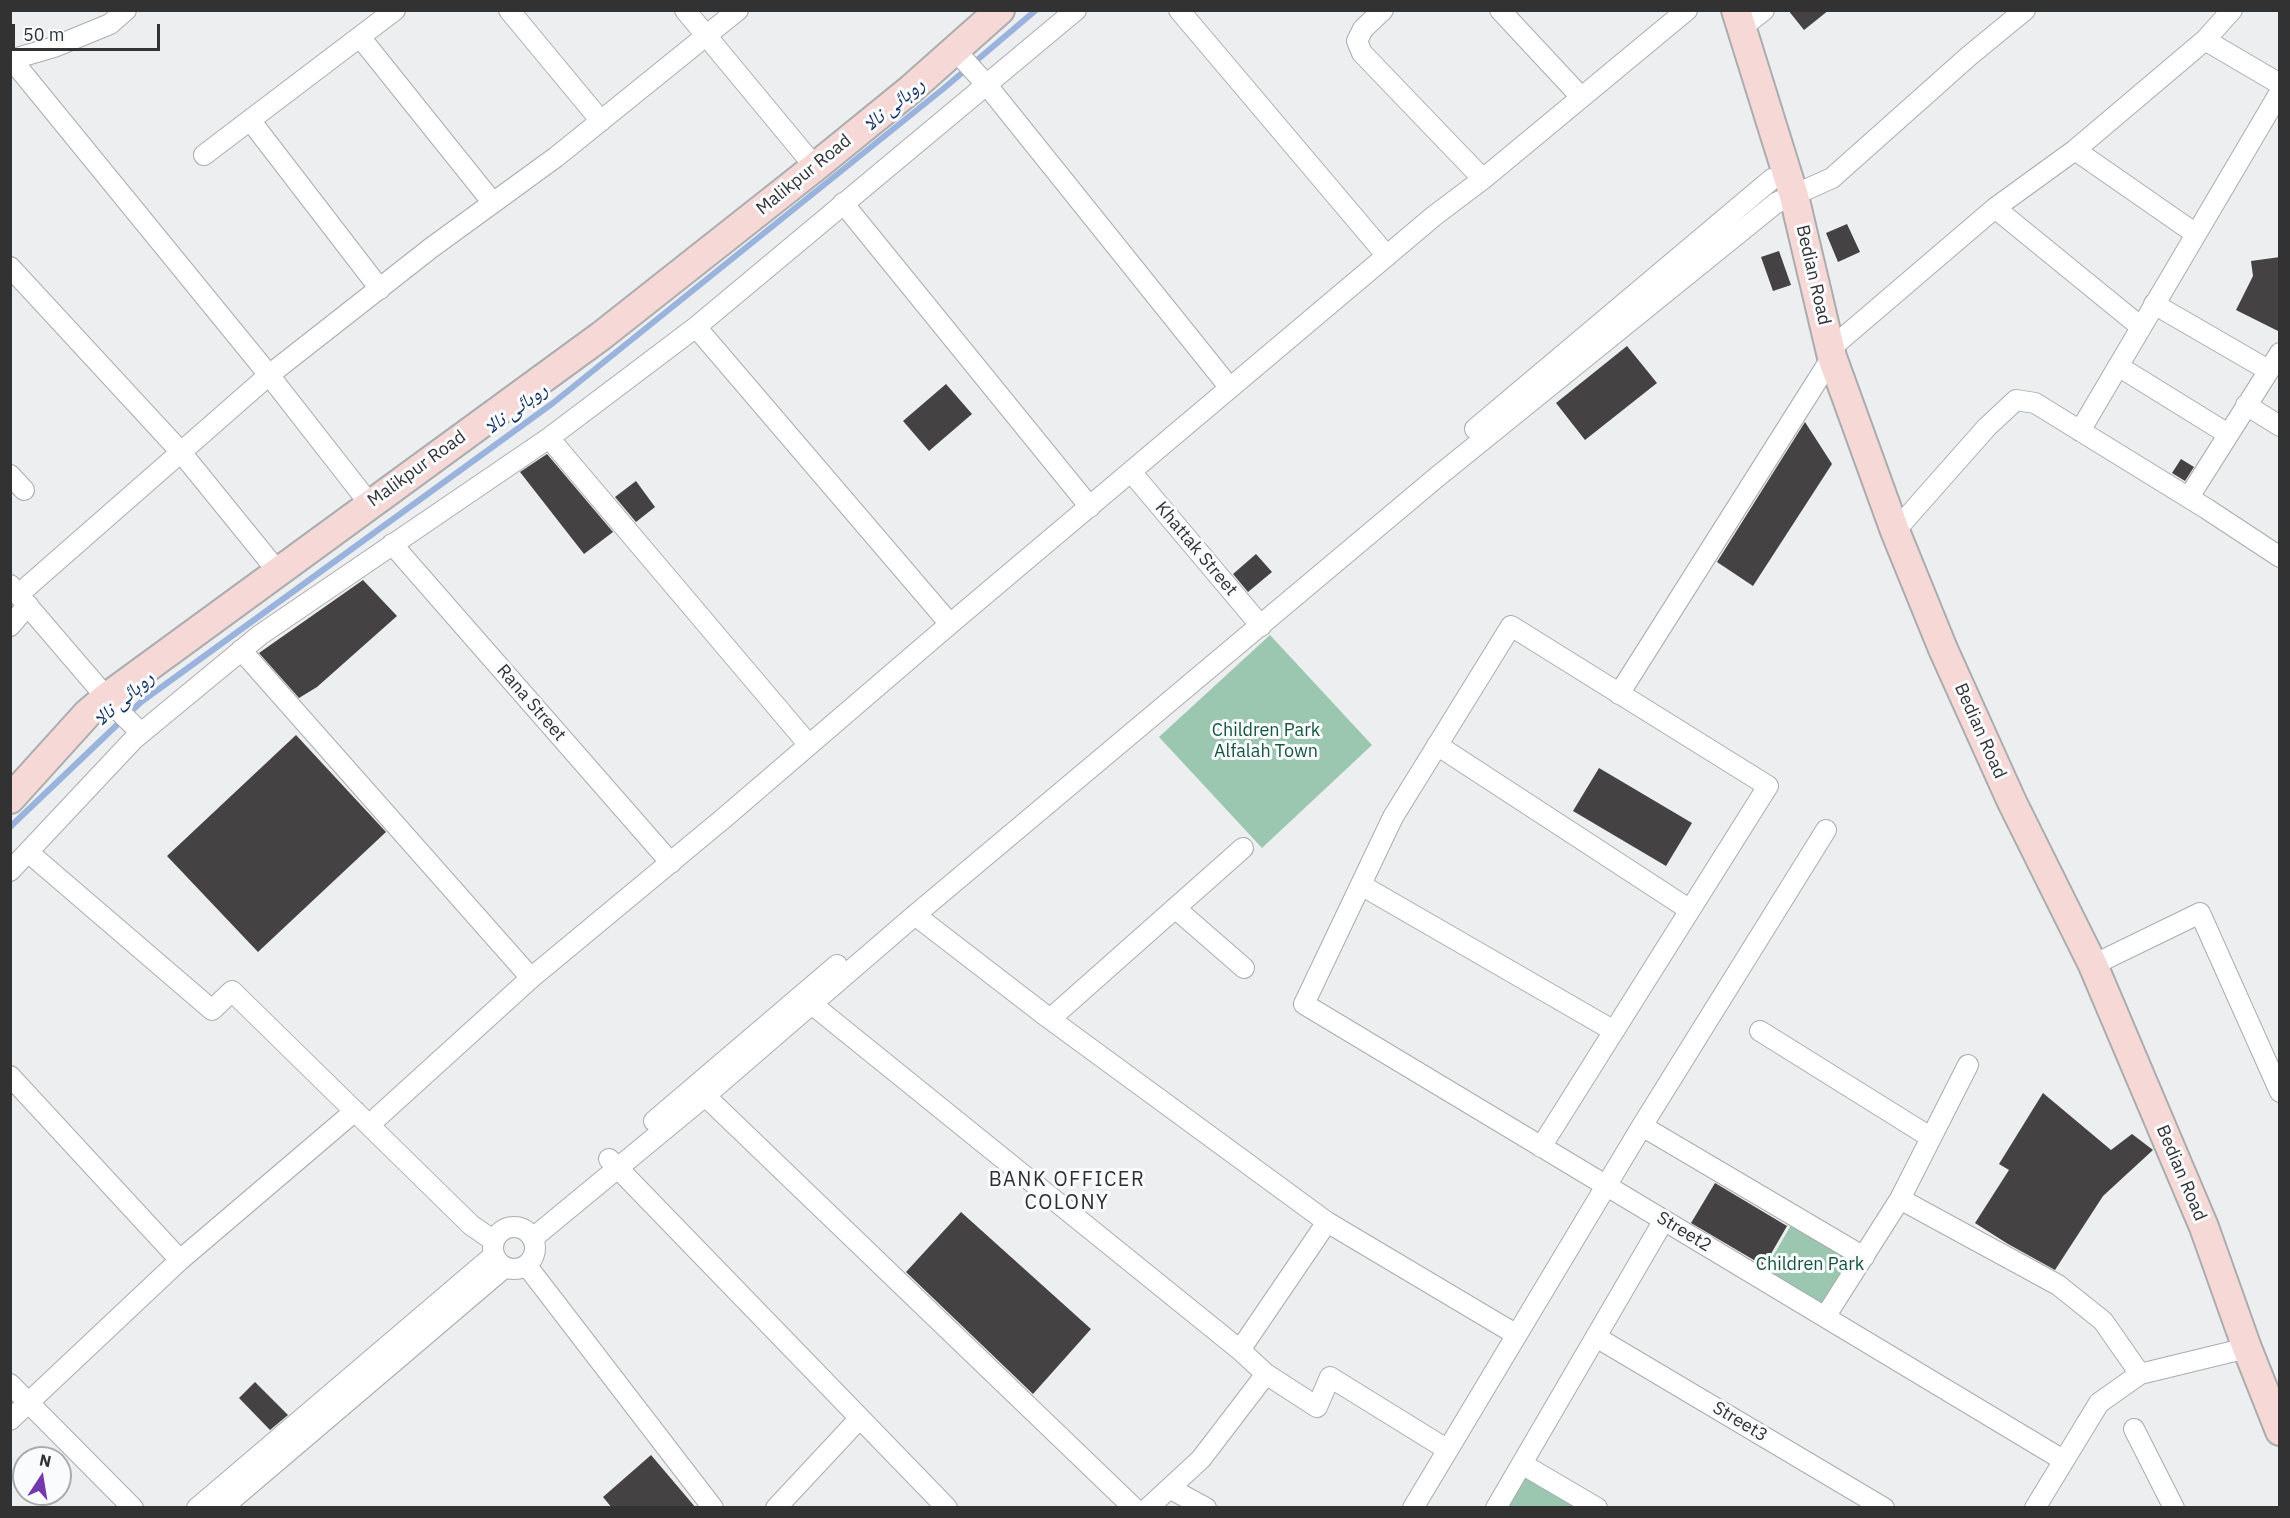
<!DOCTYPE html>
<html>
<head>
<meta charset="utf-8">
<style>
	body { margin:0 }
	#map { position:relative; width:2290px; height:1518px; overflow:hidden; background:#eceef0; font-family:"IBM Plex Sans",sans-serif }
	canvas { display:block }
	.frame { position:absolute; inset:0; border:12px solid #323233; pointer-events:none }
	.north { position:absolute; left:12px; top:1446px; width:60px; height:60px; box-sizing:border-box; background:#f9fbfd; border:2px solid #a9abac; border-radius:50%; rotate:12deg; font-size:16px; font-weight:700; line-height:24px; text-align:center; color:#323233 }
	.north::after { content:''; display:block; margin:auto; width:21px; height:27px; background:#7638ae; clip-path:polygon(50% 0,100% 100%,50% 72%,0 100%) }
	.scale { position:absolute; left:12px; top:24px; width:148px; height:27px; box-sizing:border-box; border:3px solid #323233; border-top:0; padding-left:8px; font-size:18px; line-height:21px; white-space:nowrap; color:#323233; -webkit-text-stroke:4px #f9fbfd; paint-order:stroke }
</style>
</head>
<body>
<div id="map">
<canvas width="2290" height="1518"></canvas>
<div class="frame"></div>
<div class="north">N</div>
<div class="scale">50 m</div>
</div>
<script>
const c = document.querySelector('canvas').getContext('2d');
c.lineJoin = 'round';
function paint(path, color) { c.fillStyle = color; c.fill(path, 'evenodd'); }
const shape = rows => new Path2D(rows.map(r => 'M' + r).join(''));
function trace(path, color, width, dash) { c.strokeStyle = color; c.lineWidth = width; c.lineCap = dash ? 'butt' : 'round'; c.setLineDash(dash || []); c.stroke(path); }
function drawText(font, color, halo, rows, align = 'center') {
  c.font = font + ' "IBM Plex Sans","Noto Naskh Arabic",sans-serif'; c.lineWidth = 6; c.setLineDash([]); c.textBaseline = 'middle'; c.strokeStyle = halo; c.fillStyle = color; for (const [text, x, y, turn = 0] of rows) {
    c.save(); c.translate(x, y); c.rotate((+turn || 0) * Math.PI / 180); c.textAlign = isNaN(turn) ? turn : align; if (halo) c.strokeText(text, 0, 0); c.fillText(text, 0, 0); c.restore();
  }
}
const green = shape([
	[1270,635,1372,745,1262,848,1159,737],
	[1794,1220,1853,1255,1821,1307,1762,1275],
	[1524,1472,1575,1501,1571,1507,1503,1508]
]);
const stream = shape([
	[10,827,141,702,553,403,943,89,1036,10]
]);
const building = shape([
	[1788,10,1829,10,1804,30],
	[1847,224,1860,252,1838,262,1826,233],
	[1779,251,1791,285,1773,291,1761,257],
	[2280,257,2280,332,2236,310,2253,276,2251,261],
	[1627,346,1657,383,1585,440,1556,403],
	[946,384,972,414,929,451,903,421],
	[1805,422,1832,464,1753,586,1717,562],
	[547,454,613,532,584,554,520,472],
	[2181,459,2194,467,2185,481,2172,473],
	[636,481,655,507,636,522,615,497],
	[1256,554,1272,572,1248,592,1233,574],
	[363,580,397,616,317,687,299,698,259,653],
	[296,735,386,832,258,952,167,856],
	[1599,768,1692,823,1666,866,1573,811],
	[2043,1093,2111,1150,2132,1134,2153,1150,2103,1196,2055,1270,2008,1244,1975,1223,2009,1170,1999,1164],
	[1715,1183,1787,1226,1764,1266,1691,1223],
	[961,1212,1091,1329,1033,1394,906,1272],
	[255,1382,288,1415,270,1430,239,1398],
	[651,1455,696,1508,612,1508,603,1497]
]);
const street = shape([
	[509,10,601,121],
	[685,10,815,167],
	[1179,10,1387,256],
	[1383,10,1363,29,1357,41,1362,53,1483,179],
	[1500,10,1581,97],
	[1741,28,1764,10],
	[360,37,493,203],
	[2205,40,2280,84],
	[957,47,964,60,986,84,1230,388],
	[10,60,54,47,110,24,126,10],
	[12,60,269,375,369,503],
	[250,120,380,289],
	[2075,150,2196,234],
	[204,155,395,10],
	[843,203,1090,507],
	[1995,208,2141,327],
	[10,267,180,451,279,573],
	[2154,304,2268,370],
	[696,327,950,624],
	[1830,349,1995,208,2075,150,2205,40,2232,10],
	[2118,366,2228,434],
	[2246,405,2280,426],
	[1475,429,1772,179,1788,175],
	[2080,431,2280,92],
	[549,438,809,745],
	[1132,473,1261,626],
	[10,475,24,490],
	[2189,497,2280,353],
	[1895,531,1987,427,2016,400,2035,403,2207,509,2280,557],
	[392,544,671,863],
	[10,585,112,704,141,733],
	[19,594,269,375,431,248,556,157,738,10],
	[10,626,28,605],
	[241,650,531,978],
	[1619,694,1832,357],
	[1437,745,1690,910],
	[28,852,212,1010,232,991,471,1225,494,1241],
	[10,871,134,739,260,635,549,438,696,327,1076,10],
	[1361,885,1614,1031],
	[1175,908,1244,968],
	[915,915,1050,1019,1327,1222,1517,1335],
	[2093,965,2200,913,2280,1092],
	[803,997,1240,1350,1266,1374,1317,1407,1330,1377,1448,1450],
	[1050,1019,1243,848],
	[1760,1031,1930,1137],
	[10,1076,180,1260],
	[697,1088,1134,1508],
	[654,1121,837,965],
	[369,1125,531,978,724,818,950,624,1434,216,1483,179,1687,10],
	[1642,1126,1864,1257],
	[1541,1147,1768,786,1511,626,1393,817,1304,1004,2063,1460],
	[609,1159,947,1508],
	[1900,1199,2058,1285,2103,1321,2140,1374],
	'493 1248a21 21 0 1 1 42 0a21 21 0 1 1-42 0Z',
	[533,1238,705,1096,915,915,1437,477,1776,203,1832,178,1969,56,2025,10],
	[527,1266,713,1508],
	[1825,1317,1900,1199,1968,1065],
	[1596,1337,1884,1508],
	[1240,1350,1327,1222],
	[10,1384,133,1508],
	[10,1420,180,1260,355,1111],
	[2134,1429,2174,1508],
	[1522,1464,1597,1508],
	[1171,1489,1206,1508],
	[197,1508,494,1255],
	[222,1508,504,1268],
	[776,1508,860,1418],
	[1148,1508,1201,1459,1266,1374],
	[1413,1508,1642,1126,1826,830],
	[1496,1508,1664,1220],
	[2035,1508,2099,1403,2140,1374,2247,1348]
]);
const secondary = shape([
	[1736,10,1794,196,1832,357,1895,531,1943,649,2012,802,2093,965,2204,1227,2247,1348,2280,1431],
	[10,799,87,714,107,697,601,336,815,167,911,89,1000,10]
]);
const streetNames = [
	["Malikpur Road",804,175,-39],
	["Bedian Road",1813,275,77],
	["Malikpur Road",417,469,-36],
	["Khattak Street",1196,549,50],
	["Rana Street",531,703,49],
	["Bedian Road",1980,731,66],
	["Bedian Road",2181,1173,67],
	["Street2",1684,1232,31],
	["Street3",1740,1422,31]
];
const parkNames = [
	["Children Park",1266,731],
	["Alfalah Town",1266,752],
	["Children Park",1810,1265]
];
const waterNames = [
	["روہائی نالا",894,105,-39],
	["روہائی نالا",516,409,-36],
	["روہائی نالا",124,699,-41]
];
const neighbourhoodNames = [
	["BANK OFFICER",1067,1180],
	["COLONY",1067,1203]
];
paint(green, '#9bc7b1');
trace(stream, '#9ab3dc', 6);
paint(building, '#444243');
trace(street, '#aaacae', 22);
trace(secondary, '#aaacae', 32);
trace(street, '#fff', 20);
trace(secondary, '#f6d9d7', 28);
drawText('18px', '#323233', '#f9fbfd', streetNames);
drawText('18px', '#16553d', '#f9fbfd', parkNames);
drawText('italic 20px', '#123062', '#f9fbfd', waterNames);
c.letterSpacing = '1.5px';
drawText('20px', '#2d2e30', '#f9fbfd', neighbourhoodNames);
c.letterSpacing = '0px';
</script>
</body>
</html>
